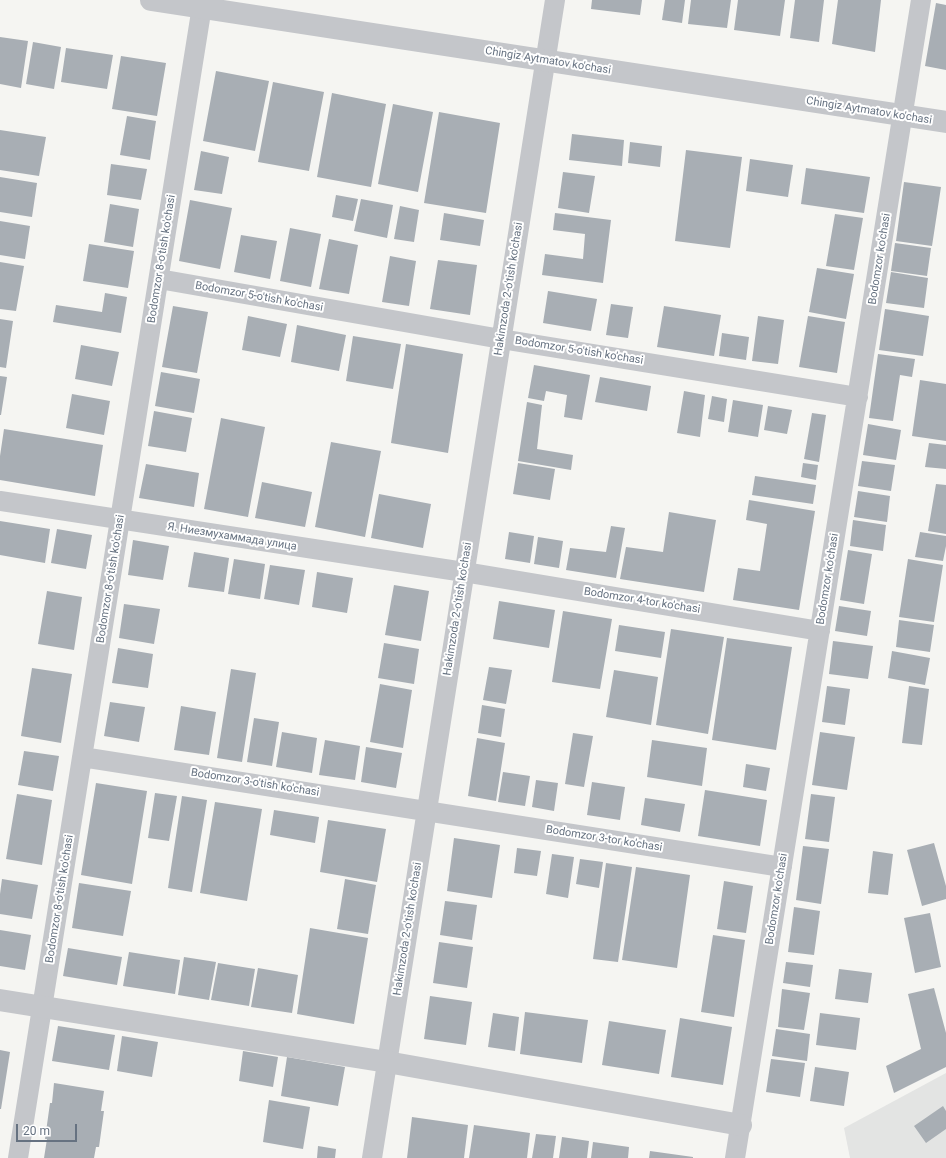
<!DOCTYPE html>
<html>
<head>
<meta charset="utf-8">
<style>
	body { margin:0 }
	#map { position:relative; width:946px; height:1158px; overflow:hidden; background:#f5f5f2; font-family:Roboto,sans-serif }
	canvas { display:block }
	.scale { position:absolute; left:16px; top:1124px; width:61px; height:18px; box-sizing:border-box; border:2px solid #667281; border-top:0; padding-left:5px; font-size:12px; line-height:14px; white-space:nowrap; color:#667281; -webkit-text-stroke:3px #fff; paint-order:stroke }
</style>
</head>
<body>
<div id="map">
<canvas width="946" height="1158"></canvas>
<div class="scale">20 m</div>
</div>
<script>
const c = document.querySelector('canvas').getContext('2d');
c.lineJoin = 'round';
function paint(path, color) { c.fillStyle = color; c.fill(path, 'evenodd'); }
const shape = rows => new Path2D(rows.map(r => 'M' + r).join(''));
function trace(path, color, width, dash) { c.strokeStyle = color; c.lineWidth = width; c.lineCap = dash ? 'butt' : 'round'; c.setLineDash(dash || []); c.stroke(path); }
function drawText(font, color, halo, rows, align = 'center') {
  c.font = font + ' Roboto,sans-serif'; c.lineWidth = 4; c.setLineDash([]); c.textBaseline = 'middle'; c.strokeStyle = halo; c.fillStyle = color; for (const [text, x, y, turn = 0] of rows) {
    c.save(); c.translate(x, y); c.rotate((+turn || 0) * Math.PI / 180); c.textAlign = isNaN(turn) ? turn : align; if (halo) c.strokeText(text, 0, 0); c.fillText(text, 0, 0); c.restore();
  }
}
const built = shape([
	[946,1073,946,1158,850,1158,844,1128]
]);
const building = shape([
	[592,0,642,0,640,15,591,9],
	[665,0,685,0,682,23,662,20],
	[691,0,731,0,727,28,688,24],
	[738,0,785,0,780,36,734,30],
	[795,0,824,0,819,42,790,38],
	[838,0,881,0,875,52,832,44],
	[936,3,946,5,946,70,925,66],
	[0,37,28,41,21,88,0,84],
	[33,42,61,47,54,89,26,84],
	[66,48,113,55,107,89,61,82],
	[121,56,166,63,157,116,112,109],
	[216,71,269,81,255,151,203,141],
	[273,82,324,92,309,171,258,162],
	[332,93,386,104,371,187,317,177],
	[393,104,433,112,418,192,378,184],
	[439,112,500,123,486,213,424,203],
	[127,116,156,121,150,160,120,155],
	[0,130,46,137,39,176,0,170],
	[572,134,624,140,622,166,569,160],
	[630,142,662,146,660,167,628,163],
	[686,150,742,157,730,248,675,241],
	[201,151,229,157,222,194,194,190],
	[750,159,793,165,788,197,746,191],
	[111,164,147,169,141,200,107,195],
	[806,168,870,177,864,213,801,204],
	[563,172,595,176,589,213,558,208],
	[0,177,37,183,32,217,0,212],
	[904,182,941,187,932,246,896,241],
	[336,195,358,199,353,221,332,217],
	[361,199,393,205,387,238,354,231],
	[190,200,232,208,220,269,179,261],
	[110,204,139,209,133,247,104,242],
	[400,206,419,210,414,242,394,239],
	[444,213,484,220,480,246,440,240],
	[555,213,611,220,603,283,542,275,545,254,583,259,585,234,553,230],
	[835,214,863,218,854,270,826,266],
	[0,221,30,226,25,259,0,255],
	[290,228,321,234,311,287,280,281],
	[241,235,277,241,270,279,234,272],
	[329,239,358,245,349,294,319,289],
	[895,243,931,248,927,276,891,271],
	[89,244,134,251,128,288,83,281],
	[390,256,416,261,409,306,382,302],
	[438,260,477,265,470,315,430,309],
	[0,262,24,266,16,311,0,309],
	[817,268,854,274,846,319,809,312],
	[891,272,928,278,924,308,886,303],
	[548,291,597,299,591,331,543,323],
	[105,293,127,297,121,333,53,322,56,305,102,312],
	[611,304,633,307,628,338,606,335],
	[173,306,208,312,197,373,162,367],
	[664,306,721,315,714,356,657,347],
	[885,309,929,316,923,356,879,350],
	[248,316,287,324,280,357,242,350],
	[758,316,784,320,778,364,752,361],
	[808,316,845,322,837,373,799,367],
	[0,319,13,321,6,368,0,367],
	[297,325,346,335,339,371,291,362],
	[722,333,749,337,746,360,719,356],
	[353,336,401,344,393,389,346,381],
	[406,344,463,354,448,453,391,443],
	[81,345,119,352,112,386,75,379],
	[878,354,915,359,912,377,900,375,893,421,869,418],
	[534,365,590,375,582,420,564,417,567,395,546,391,544,401,528,398],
	[161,372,200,379,194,413,155,406],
	[0,376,7,377,1,415,0,415],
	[600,377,651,386,647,411,595,402],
	[920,380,946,384,946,441,912,436],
	[684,391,705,395,700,437,677,433],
	[72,394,110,401,104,435,66,428],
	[712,396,727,399,724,422,708,419],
	[733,400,763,405,758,437,728,432],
	[527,402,542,405,537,449,573,455,571,470,518,461],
	[768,406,792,410,787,434,764,430],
	[154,411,192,418,186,452,148,446],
	[812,413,826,415,819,462,804,459],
	[221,418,265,427,248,517,204,509],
	[868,424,901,430,896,460,863,455],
	[4,429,103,445,95,496,0,480,0,456],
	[331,442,381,451,365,537,315,527],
	[929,443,946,445,946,469,925,467],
	[862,461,895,465,891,491,858,486],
	[518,463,555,469,550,500,513,494],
	[803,463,818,465,816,480,801,477],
	[146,464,199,473,194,507,139,498],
	[755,476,816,485,813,504,752,495],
	[262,482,312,492,305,527,255,518],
	[936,484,946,485,946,534,928,531],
	[858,491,890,496,887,522,854,517],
	[379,494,431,504,423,548,371,538],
	[749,500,815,511,799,610,733,600,738,568,760,571,767,524,746,520],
	[669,512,716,520,704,592,620,579,626,547,663,552],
	[853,520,886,525,883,551,850,546],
	[0,521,50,529,45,563,0,555],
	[611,526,625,528,616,578,566,570,570,548,606,552],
	[57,529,92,535,86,569,51,563],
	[509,532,534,536,530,563,505,559],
	[920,532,946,536,946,546,943,561,915,557],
	[538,537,563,541,559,568,534,564],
	[133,540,169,546,163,580,128,575],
	[848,550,872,554,864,604,840,600],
	[194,552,229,558,224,592,188,587],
	[234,559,265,564,260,599,228,594],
	[908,559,943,565,934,622,899,617],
	[270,565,305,570,299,605,264,599],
	[317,572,353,578,347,613,312,607],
	[394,585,429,591,421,641,385,635],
	[47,591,82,597,74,650,38,644],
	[499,601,555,610,549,648,493,639],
	[124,604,160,609,154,644,119,638],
	[839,606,871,611,867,636,835,631],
	[563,611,612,619,600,689,552,682],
	[899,620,934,625,930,652,896,647],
	[619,625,665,632,661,658,615,651],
	[671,629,724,637,708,734,656,725],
	[727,638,792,647,776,750,712,740],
	[833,641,873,646,868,679,829,674],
	[384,643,419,649,414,684,378,678],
	[118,648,153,654,148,688,112,683],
	[892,651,930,658,925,685,888,678],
	[489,667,512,670,506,704,483,700],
	[32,668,72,674,61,743,21,736],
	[231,669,256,673,242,762,217,758],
	[614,670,658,677,651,725,606,717],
	[380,684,412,690,403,748,370,742],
	[827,686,850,689,845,725,822,722],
	[909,686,929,689,922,745,902,743],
	[110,702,145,707,139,742,104,736],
	[482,705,505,709,501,737,478,733],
	[181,706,216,712,209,755,174,750],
	[254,718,279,722,272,766,247,762],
	[282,732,317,738,312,773,276,767],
	[820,732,855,737,847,790,812,785],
	[573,733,593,736,584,787,565,784],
	[477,738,505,743,496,801,468,796],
	[325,740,360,746,355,780,319,775],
	[652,740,707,748,702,786,647,777],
	[366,747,402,753,396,788,361,782],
	[24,751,59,756,53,791,18,785],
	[746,764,770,768,766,791,743,787],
	[503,772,530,776,525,806,498,802],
	[536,780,558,783,554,811,532,807],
	[592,782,625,787,620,820,587,815],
	[96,783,147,791,132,884,81,875],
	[705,790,767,800,760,846,698,836],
	[155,793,177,796,169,841,148,838],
	[17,794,52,800,42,865,6,859],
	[811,794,835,797,829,842,805,839],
	[182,796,207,800,192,892,168,888],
	[645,798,685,804,680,832,641,825],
	[215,802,262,809,247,901,200,893],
	[274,810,319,817,315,843,270,835],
	[328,820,386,829,377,882,320,872],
	[454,838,500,845,492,898,447,891],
	[934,843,946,886,946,899,922,906,907,850],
	[803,846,829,849,821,904,796,900],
	[517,848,541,851,537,876,514,873],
	[873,851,893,854,888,895,868,893],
	[552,854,574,857,568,898,546,894],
	[580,859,603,862,599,888,576,884],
	[606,863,632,867,618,962,593,959],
	[636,867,690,875,677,968,622,960],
	[2,879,38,885,32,919,0,914,0,894],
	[345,879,376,885,368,934,337,929],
	[724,881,753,886,746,933,717,929],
	[79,883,131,891,123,936,72,928],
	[445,901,477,905,472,940,440,935],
	[794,907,820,911,814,955,788,952],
	[930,913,941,967,915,973,904,918],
	[310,928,368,938,354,1024,297,1014],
	[0,930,31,935,25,970,0,966],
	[713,935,745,940,734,1017,701,1012],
	[439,942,473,947,467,988,433,983],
	[68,948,122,957,117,985,63,976],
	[129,952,180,960,175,994,123,986],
	[184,957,216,962,209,1000,178,995],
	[786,962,813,965,810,987,783,983],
	[218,963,255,969,249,1006,211,1000],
	[258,968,298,975,292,1013,251,1007],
	[839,969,872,973,868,1003,835,999],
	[934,988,946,1033,946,1067,894,1093,886,1066,921,1049,908,994],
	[782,989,810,993,804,1030,778,1027],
	[430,996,472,1002,466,1045,424,1039],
	[525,1012,588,1020,582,1063,520,1054],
	[493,1013,519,1017,515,1051,488,1047],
	[820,1013,860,1018,856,1050,816,1045],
	[680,1018,732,1027,723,1085,671,1077],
	[609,1021,666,1030,659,1074,602,1065],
	[58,1026,115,1035,109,1070,52,1061],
	[776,1029,810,1034,807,1061,772,1056],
	[122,1036,158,1042,152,1077,117,1071],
	[0,1050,10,1052,1,1109,0,1109],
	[243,1051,278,1057,273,1087,239,1081],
	[287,1057,345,1067,338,1106,281,1096],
	[771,1059,805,1063,800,1097,766,1092],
	[815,1067,849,1072,844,1106,810,1101],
	[54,1083,104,1091,101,1111,104,1111,99,1147,96,1147,94,1158,44,1158,47,1139,45,1139,50,1103,52,1103],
	[269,1100,310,1107,303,1149,263,1142],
	[943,1106,946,1111,946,1129,926,1143,914,1126],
	[412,1117,468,1125,464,1158,407,1158],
	[474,1125,530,1133,527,1158,469,1158],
	[536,1134,556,1136,553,1158,532,1158],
	[562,1137,589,1141,587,1158,559,1158],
	[593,1142,629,1147,628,1158,591,1158],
	[318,1146,336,1149,335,1158,317,1158],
	[650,1151,693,1157,693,1158,649,1158]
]);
const minor = shape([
	[159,279,501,339,858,397],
	[0,501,464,572,820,631],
	[82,757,782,867],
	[18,1158,203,0],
	[372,1158,555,0],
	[735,1158,921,0]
]);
const tertiary = shape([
	[151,0,946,122],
	[0,1000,387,1062,741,1125]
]);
const streetNames = [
	["Chingiz Aytmatov ko'chasi",548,61,9],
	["Chingiz Aytmatov ko'chasi",869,111,9],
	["Bodomzor 8-o'tish ko'chasi",162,259,-81],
	["Bodomzor ko'chasi",880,259,-81],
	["Hakimzoda 2-o'tish ko'chasi",509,289,-81],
	["Bodomzor 5-o'tish ko'chasi",259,297,10],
	["Bodomzor 5-o'tish ko'chasi",579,351,9],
	["Я. Ниезмухаммада улица",232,537,9],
	["Bodomzor 8-o'tish ko'chasi",111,579,-81],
	["Bodomzor ko'chasi",828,579,-81],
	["Bodomzor 4-tor ko'chasi",642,601,9],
	["Hakimzoda 2-o'tish ko'chasi",458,609,-81],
	["Bodomzor 3-o'tish ko'chasi",255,783,9],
	["Bodomzor 3-tor ko'chasi",604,839,9],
	["Bodomzor 8-o'tish ko'chasi",60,899,-81],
	["Bodomzor ko'chasi",777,899,-81],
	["Hakimzoda 2-o'tish ko'chasi",408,929,-81]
];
paint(built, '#e3e4e3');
paint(building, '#a8aeb4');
trace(minor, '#c4c6ca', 20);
trace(tertiary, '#c4c6ca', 22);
drawText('11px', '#667281', '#fff', streetNames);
</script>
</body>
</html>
